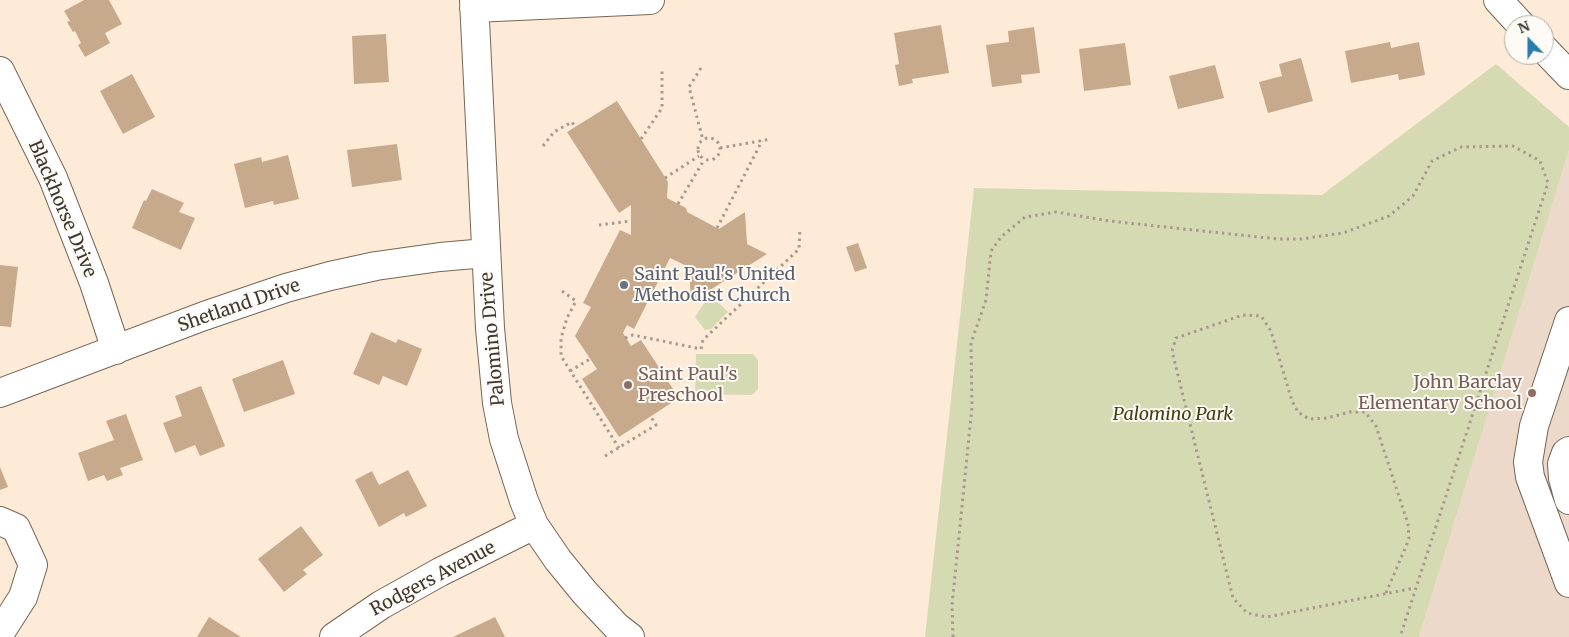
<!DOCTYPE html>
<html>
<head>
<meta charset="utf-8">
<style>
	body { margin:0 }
	#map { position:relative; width:1569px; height:637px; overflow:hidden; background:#fdead7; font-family:Merriweather,serif }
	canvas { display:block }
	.north { position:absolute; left:1504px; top:15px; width:50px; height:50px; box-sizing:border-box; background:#fefaf6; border:1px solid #b1aca6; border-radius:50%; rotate:338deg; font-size:14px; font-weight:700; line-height:20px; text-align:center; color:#3e372f }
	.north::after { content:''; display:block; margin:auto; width:18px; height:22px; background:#297dad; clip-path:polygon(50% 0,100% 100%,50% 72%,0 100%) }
</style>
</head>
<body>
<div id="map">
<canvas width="1569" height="637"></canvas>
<div class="north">N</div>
</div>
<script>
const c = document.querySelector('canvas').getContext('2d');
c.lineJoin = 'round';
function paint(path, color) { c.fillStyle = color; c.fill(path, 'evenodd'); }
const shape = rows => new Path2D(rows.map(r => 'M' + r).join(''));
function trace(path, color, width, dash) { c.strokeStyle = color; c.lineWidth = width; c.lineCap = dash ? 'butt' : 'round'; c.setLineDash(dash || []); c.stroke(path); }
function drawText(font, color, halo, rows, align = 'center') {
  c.font = font + ' Merriweather,serif'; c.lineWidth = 4; c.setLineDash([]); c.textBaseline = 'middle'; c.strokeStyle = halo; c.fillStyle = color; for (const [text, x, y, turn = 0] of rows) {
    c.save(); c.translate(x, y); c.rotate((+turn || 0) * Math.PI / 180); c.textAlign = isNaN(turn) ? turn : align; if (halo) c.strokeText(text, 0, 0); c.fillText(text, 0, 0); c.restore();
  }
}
const education = shape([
	[1569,150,1569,637,1419,637]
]);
const green = shape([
	[1496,64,1569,127,1569,150,1419,637,925,637,974,188,1322,195],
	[708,297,714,298,728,312,711,329,705,330,695,317],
	[696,354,753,354,758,360,758,389,752,395,695,394]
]);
const building = shape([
	[84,0,109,0,122,24,105,33,110,43,85,57,78,45,81,43,75,31,73,32,67,22,70,21,64,11],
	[941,25,949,73,912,79,913,83,899,86,895,65,899,64,894,33],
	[1034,27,1040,73,1021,75,1022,83,992,87,986,45,1009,42,1008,31],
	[386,34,389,82,354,84,352,36],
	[1390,42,1391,48,1419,42,1425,75,1399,80,1398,74,1351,83,1345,51],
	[1125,43,1131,85,1084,91,1079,49],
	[1301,58,1313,101,1268,113,1259,82,1282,76,1279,64],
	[1215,65,1224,98,1178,109,1169,76],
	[132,74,155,117,123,134,100,91],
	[617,101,668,182,667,198,686,208,687,212,719,229,745,212,747,244,767,254,691,302,689,267,670,258,634,329,627,325,623,333,631,346,641,340,679,398,619,437,582,379,597,369,575,336,591,307,583,303,620,230,631,235,631,205,619,213,567,132],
	[397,144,402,180,352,187,347,150],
	[288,155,299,199,274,205,273,201,245,208,234,164,261,157,262,162],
	[152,189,184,203,179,212,195,218,181,250,132,228,144,200,146,201],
	[858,243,867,268,855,272,846,247],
	[0,265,18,267,11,327,0,326],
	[371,332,396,343,398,339,422,349,407,386,383,376,379,385,353,374],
	[283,360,295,394,244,412,232,379],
	[201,386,225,446,200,456,195,445,175,453,163,423,182,416,175,396],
	[126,414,143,460,120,468,123,475,107,481,104,475,88,481,78,453,114,440,106,421],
	[0,467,8,487,0,490],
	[408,470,427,506,406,517,404,513,379,527,355,480,372,471,379,485],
	[301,526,323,555,303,570,307,574,284,592,258,559],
	[209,617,241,637,197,637],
	[495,617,505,637,453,637]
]);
const path = shape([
	[701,68,689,87,703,140],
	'698 149a11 11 0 1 1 22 0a11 11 0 1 1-22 0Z',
	[641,139,662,108,662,71],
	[543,146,554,132,572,122,575,127],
	[720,148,771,139],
	[665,178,699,156],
	[678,204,704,160],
	[599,225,631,221],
	[717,228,762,141],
	[562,291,576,301,567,318,561,338,561,356,619,448],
	[625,338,633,335,701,349,703,340,799,249,800,228],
	[570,371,590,359],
	[605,456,656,425,651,417],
	[1386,593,1409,539,1408,524,1376,426,1365,412,1350,412,1327,418,1309,419,1298,412,1292,401,1271,331,1261,316,1243,315,1176,338,1172,351,1233,598,1247,613,1267,617,1415,588],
	[953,637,952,605,972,407,971,343,986,300,991,251,1001,237,1025,217,1056,212,1109,221,1278,239,1301,239,1343,233,1389,216,1413,196,1432,161,1461,147,1513,146,1540,161,1548,183,1400,637]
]);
const minor = shape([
	[474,0,490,328,497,403,504,439,524,501,534,525,558,560,585,593,617,627,630,637],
	[1498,0,1521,25],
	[474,8,650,0],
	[1544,49,1569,75],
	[0,71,53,178,94,283,116,350],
	[1569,321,1534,426,1528,462,1530,477,1569,583],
	[0,393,204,316,286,288,330,276,376,266,440,257,486,253],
	[1569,451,1566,453,1562,464,1563,478,1569,500],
	[0,521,16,528,33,565,23,597,0,633],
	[334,637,381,605,440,572,534,525]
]);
const markers = [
	[624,285,5,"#6b7280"],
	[628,385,5,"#8d6e63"],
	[1532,393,5,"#8d6e63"]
];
const streetNames = [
	["Blackhorse Drive",62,209,67],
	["Shetland Drive",239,306,-19],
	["Palomino Drive",493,339,-95],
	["Rodgers Avenue",433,579,-28]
];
const worshipNames = [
	["Saint Paul's United",634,275],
	["Methodist Church",634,296]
];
const educationNames = [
	["Saint Paul's",638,375],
	["Preschool",638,396],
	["John Barclay",1522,383,"right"],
	["Elementary School",1522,404,"right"]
];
const parkNames = [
	["Palomino Park",1173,415]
];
paint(education, '#ecd9ca');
paint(green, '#d6dab3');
paint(building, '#c7a98b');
trace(minor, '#766655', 30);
trace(path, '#a89b8d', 3, [2.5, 4]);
trace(minor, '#fff', 28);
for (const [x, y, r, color] of markers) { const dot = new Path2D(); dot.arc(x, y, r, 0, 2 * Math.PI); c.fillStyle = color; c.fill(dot); trace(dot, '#fefaf6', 2); }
drawText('18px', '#3e372f', '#fefaf6', streetNames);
drawText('18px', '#5b616d', '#fefaf6', worshipNames, 'left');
drawText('18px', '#785e54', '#fefaf6', educationNames, 'left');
drawText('italic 18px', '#3e4111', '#fefaf6', parkNames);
</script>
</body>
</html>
